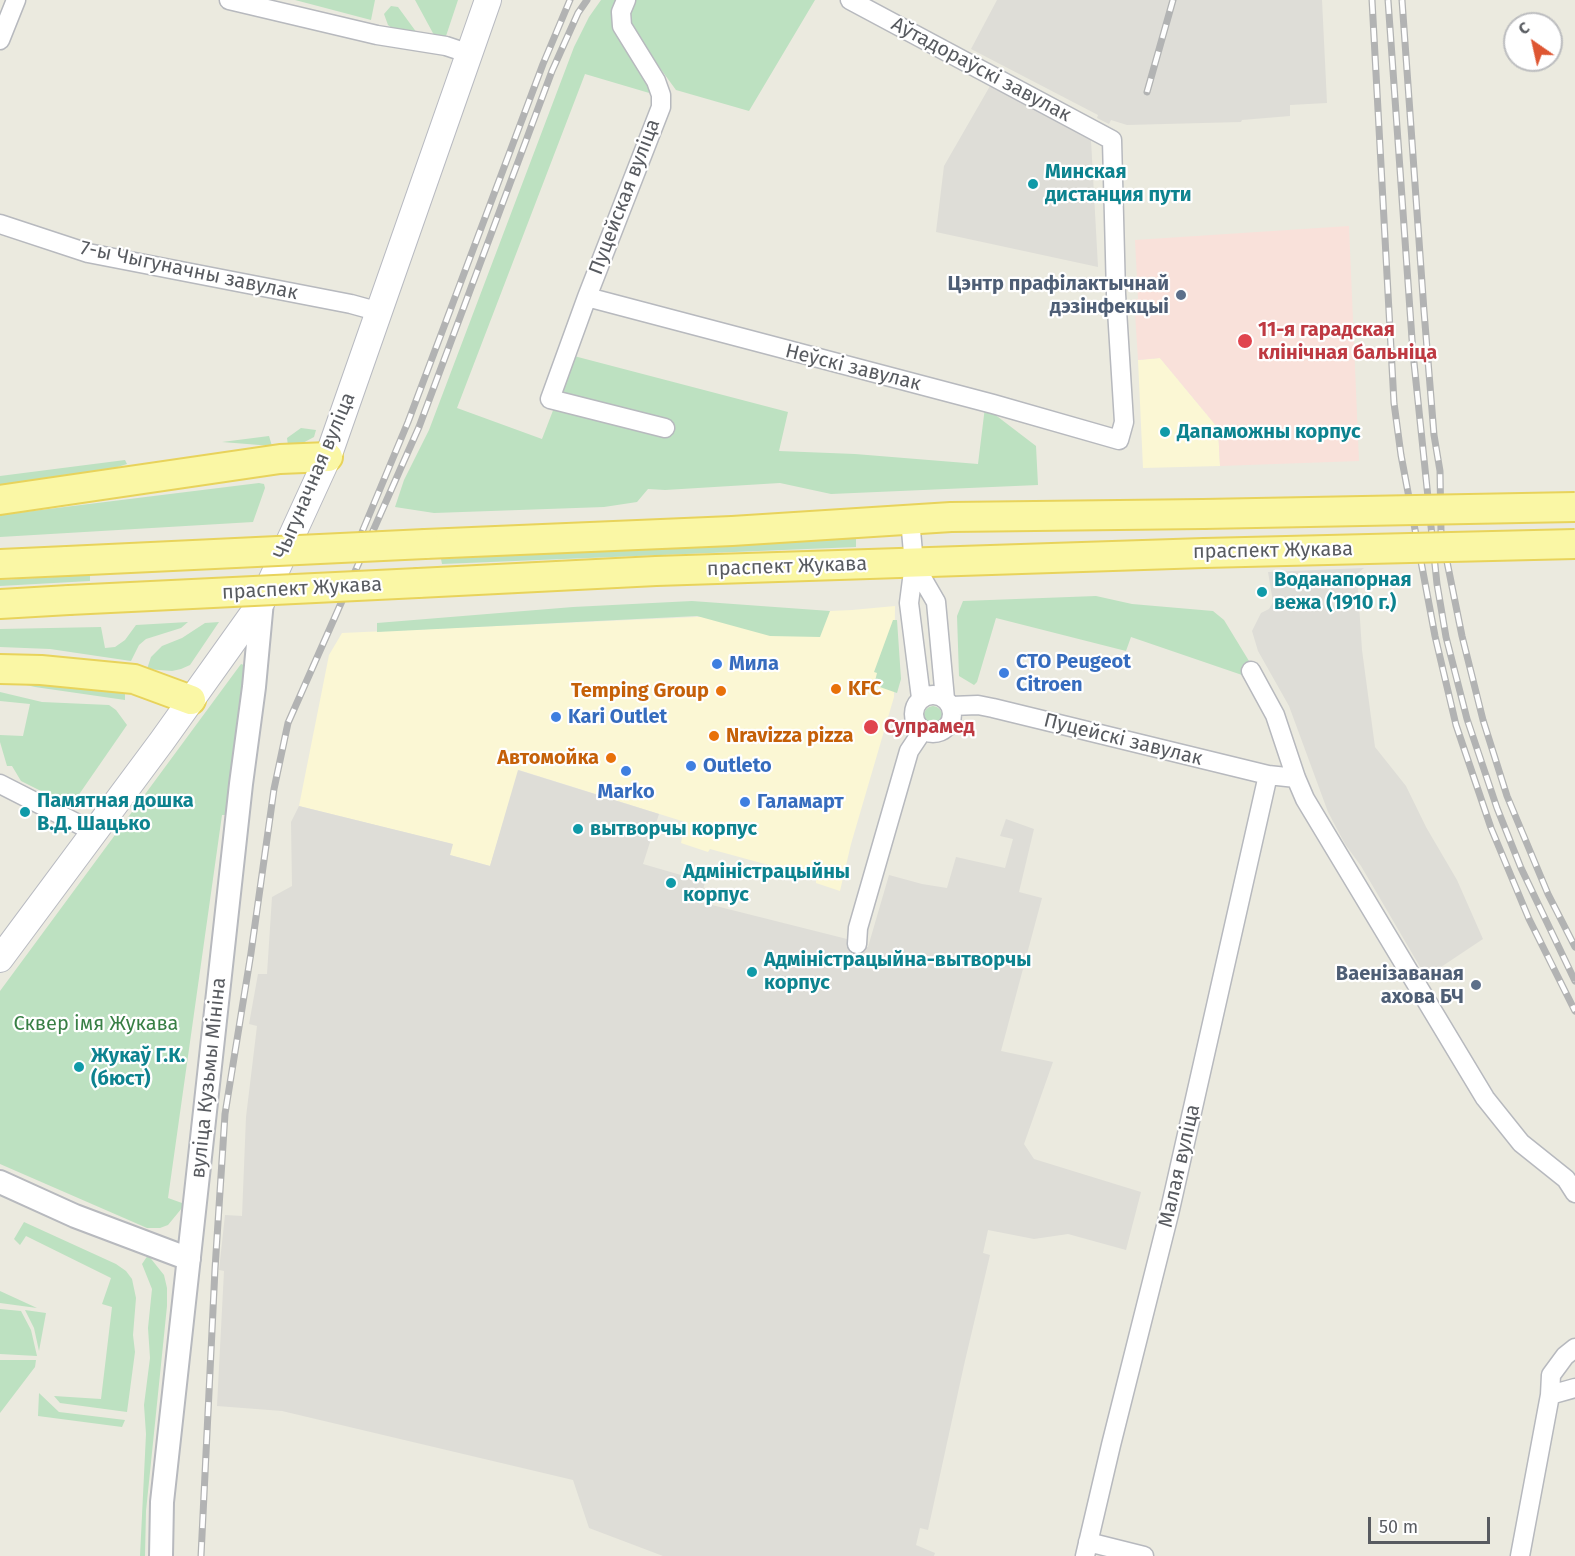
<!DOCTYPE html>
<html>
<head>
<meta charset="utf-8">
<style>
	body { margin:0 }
	#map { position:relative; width:1575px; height:1556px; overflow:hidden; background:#ebeadf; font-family:"Fira Sans",sans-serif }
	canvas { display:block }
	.north { position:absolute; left:1503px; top:12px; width:60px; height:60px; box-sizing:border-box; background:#fff; border:2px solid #bcbdbf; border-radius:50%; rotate:326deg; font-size:16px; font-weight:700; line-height:24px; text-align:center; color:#585b60 }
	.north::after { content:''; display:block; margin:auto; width:21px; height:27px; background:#de5632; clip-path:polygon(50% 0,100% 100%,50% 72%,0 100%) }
	.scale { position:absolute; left:1368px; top:1517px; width:122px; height:27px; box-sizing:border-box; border:3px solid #585b60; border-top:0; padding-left:8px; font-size:18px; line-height:21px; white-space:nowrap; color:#585b60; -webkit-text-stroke:4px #fff; paint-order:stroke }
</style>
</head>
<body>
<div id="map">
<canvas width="1575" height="1556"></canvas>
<div class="north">С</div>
<div class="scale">50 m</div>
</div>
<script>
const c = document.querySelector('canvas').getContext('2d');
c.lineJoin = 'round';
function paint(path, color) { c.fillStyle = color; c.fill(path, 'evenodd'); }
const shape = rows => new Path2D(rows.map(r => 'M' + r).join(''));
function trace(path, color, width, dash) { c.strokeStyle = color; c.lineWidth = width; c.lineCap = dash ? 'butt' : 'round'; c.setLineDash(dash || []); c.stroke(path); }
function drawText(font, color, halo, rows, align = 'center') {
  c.font = font + ' "Fira Sans",sans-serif'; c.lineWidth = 4.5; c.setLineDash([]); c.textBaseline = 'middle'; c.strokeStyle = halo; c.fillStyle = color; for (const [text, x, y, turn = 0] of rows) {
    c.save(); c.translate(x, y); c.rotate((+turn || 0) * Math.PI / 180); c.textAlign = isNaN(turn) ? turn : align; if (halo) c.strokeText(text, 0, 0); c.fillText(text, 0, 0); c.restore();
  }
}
const commercial = shape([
	[1160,358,1218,428,1220,466,1143,468,1138,360],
	[895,606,894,697,851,844,840,891,816,883,816,878,710,849,708,852,681,843,685,822,519,770,490,866,450,855,452,844,299,806,329,655,342,633,852,610]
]);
const industrial = shape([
	[997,0,1322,0,1327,103,1290,105,1290,116,1242,120,1241,122,1127,125,1111,120,1109,124,1097,118,1098,115,971,49],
	[990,86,1091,140,1098,267,936,232,944,166],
	[1364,568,1357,574,1362,650,1375,747,1406,786,1426,827,1457,880,1483,939,1426,977,1361,866,1345,844,1328,812,1289,706,1258,651,1252,631,1261,613,1269,609,1273,602,1268,572],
	[518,770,659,814,643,864,705,882,700,902,847,939,868,947,889,875,922,884,947,888,956,857,1005,868,1013,839,1000,836,1006,819,1034,829,1019,892,1042,898,1001,1051,1053,1062,1024,1144,1034,1159,1141,1192,1126,1250,1068,1234,1034,1239,988,1230,983,1253,990,1255,964,1365,928,1530,920,1528,916,1545,935,1553,934,1556,663,1556,589,1528,573,1480,282,1411,217,1406,224,1271,219,1270,225,1215,242,1216,246,1117,257,1026,249,1024,258,974,267,974,272,897,292,886,291,822,299,806,453,844,450,855,490,866]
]);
const medical = shape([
	[1349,226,1359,461,1220,466,1218,428,1160,358,1138,360,1135,313,1133,312,1132,300,1138,299,1135,240]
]);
const green = shape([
	[295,0,375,0,371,20],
	[415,0,458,0,445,39,434,35],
	[601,0,618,0,656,95,585,74,457,408,542,439,574,356,788,412,779,451,855,454,978,464,985,407,1036,446,1038,485,831,494,780,483,665,490,648,489,637,502,604,507,434,513,395,507,404,480,429,430,574,47,589,17],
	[631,0,815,0,749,111,676,90,635,34,628,19],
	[391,6,398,7,417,33,392,28,388,25,384,14],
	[301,428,316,430,314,437,299,445,288,446,287,438],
	[269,436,272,446,222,442],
	[125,460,127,464,108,470,25,489,0,493,0,476],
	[259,483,264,484,265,488,253,522,0,537,0,515],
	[856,538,856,547,442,564,441,559],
	[90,575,90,581,0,586,0,580],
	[1096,596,1132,604,1213,611,1224,620,1249,661,1242,675,1131,637,1126,651,996,618,977,682,974,685,959,676,957,616,963,601],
	[692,601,830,611,820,637,770,636,697,616,377,632,377,623,573,607],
	[893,620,897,620,901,679,897,693,874,685,877,673,874,672],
	[188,622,181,628,146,639,139,645,131,661,50,649,0,647,0,629,101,627,105,648,115,647,125,640,136,625],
	[219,622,190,665,181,669,172,671,147,669,151,657,162,646,182,638,205,623],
	[241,664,247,666,231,815,222,815,168,1198,182,1203,182,1208,168,1225,160,1228,147,1228,0,1164,0,991],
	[0,679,125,691,125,700,35,687],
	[0,692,42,702,109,705,116,710,127,725,71,806,21,781,12,766,7,766,0,742,0,735,23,736,30,704,0,701],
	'924 715a9 9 0 1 1 18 0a9 9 0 1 1-18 0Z',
	[24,1222,116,1264,126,1271,132,1279,136,1298,133,1335,135,1352,127,1412,60,1403,54,1396,101,1399,112,1307,102,1304,111,1278,26,1236,20,1245,14,1239],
	[148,1255,164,1275,167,1288,167,1306,146,1511,145,1556,140,1556,146,1434,144,1405,150,1358,148,1328,152,1289,142,1264],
	[0,1291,37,1308,0,1303],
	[0,1309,21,1311,31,1330,37,1356,0,1354],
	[25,1310,46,1313,39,1351,34,1328],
	[0,1360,36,1360,35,1367,0,1413],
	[39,1393,59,1412,125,1420,122,1427,38,1416]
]);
const minor = shape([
	[229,0,377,35,446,46,470,54],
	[626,0,621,12,622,26,656,81,661,95,661,107,587,297,550,399,665,428],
	[0,40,16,0],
	[0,224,88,253,351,304,380,312],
	[587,297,993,404,1119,440,1124,422,1116,294,1112,140,850,0],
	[910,519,914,564,909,603,921,698],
	[914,564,936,602,945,699],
	[1251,671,1275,715,1296,778,1305,799,1485,1098,1521,1143,1566,1179,1575,1193],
	'914 714a19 19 0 1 1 38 0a19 19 0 1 1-38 0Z',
	[951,706,978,705,993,708,1268,775,1296,778],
	[0,784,94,832],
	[857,944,858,928,909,751,923,730],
	[1550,1395,1575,1388],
	[1088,1542,1144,1556],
	[1085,1556,1111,1445,1169,1214,1268,775],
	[1520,1556,1550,1395,1551,1375,1565,1356,1575,1348]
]);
const tertiary = shape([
	[0,1182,75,1216,189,1259],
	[161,1556,162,1502,241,784,254,687,262,601]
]);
const secondary = shape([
	[0,959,162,741,262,601,328,457,488,0]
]);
const primary = shape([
	[0,500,280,459,328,457],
	[425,544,732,531,951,517,1203,514],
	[0,564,67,561],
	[418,583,656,571,1204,553],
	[0,604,69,600],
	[0,669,41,670,134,679,191,700]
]);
const rail = shape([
	[1372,0,1394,403,1401,455,1435,636,1456,725,1491,828,1529,919,1575,1011],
	[1388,0,1413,353,1437,584,1446,637,1467,719,1497,808,1521,868,1575,981],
	[1402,0,1424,311,1434,435,1440,471,1441,532,1462,636,1483,720,1507,796,1548,894,1575,947],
	[1147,92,1173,0],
	[352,556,408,422,543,64,570,0],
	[201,1556,215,1269,225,1114,251,953,274,789,288,723,419,427,552,71,578,13,587,0]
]);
const primaryBridge = shape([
	[1203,514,1575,507],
	[1204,553,1575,544],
	[67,561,425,544],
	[69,600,418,583]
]);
const markers = [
	[1033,184,6,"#0f9aa8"],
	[1181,295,6,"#5c6f8a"],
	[1245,341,8,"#e0444e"],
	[1165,432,6,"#0f9aa8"],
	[1262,592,6,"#0f9aa8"],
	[717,664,6,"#3f7fe0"],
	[1004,673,6,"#3f7fe0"],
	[836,689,6,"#e8710a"],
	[721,691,6,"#e8710a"],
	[556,717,6,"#3f7fe0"],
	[871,727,8,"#e0444e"],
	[714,736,6,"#e8710a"],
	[611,758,6,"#e8710a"],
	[691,766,6,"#3f7fe0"],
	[626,771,6,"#3f7fe0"],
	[745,802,6,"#3f7fe0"],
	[25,812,6,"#0f9aa8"],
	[578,829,6,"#0f9aa8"],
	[671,883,6,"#0f9aa8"],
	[752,972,6,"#0f9aa8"],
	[1476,985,6,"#5c6f8a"],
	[79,1067,6,"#0f9aa8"]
];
const streetNames = [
	["Аўтадораўскі завулак",981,70,28],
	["Пуцейская вуліца",625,197,-69],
	["7-ы Чыгуначны завулак",189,271,12],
	["Неўскі завулак",853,368,14],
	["Чыгуначная вуліца",315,476,-67],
	["праспект Жукава",1273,551,-1],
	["праспект Жукава",787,567,-2],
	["праспект Жукава",302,589,-3],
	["Пуцейскі завулак",1123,740,14],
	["вуліца Кузьмы Мініна",209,1078,-84],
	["Малая вуліца",1180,1166,-77]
];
const cultureNames = [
	["Минская",1045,172],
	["дистанция пути",1045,195],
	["Дапаможны корпус",1177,432],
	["Воданапорная",1274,580],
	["вежа (1910 г.)",1274,603],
	["Памятная дошка",37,801],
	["В.Д. Шацько",37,824],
	["вытворчы корпус",590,829],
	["Адміністрацыйны",683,872],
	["корпус",683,895],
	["Адміністрацыйна-вытворчы",764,960],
	["корпус",764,983],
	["Жукаў Г.К.",91,1056],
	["(бюст)",91,1079]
];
const serviceNames = [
	["Цэнтр прафілактычнай",1169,284],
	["дэзінфекцыі",1169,307],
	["Ваенізаваная",1464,974],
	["ахова БЧ",1464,997]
];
const healthNames = [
	["11-я гарадская",1258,330],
	["клінічная бальніца",1258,353],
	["Супрамед",884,727]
];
const shopNames = [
	["СТО Peugeot",1016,662],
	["Citroen",1016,685],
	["Мила",729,664],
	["Kari Outlet",568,717],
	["Outleto",703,766],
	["Marko",626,792,"center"],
	["Галамарт",757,802]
];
const foodNames = [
	["KFC",848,689],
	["Temping Group",709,691,"right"],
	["Nravizza pizza",726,736],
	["Автомойка",599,758,"right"]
];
const parkNames = [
	["Сквер імя Жукава",96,1024]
];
paint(commercial, '#fbf7d4');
paint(industrial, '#deddd7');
paint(medical, '#f9e1da');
paint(green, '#bde1c1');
trace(minor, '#b7b9be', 21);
trace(tertiary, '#b7b9be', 26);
trace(secondary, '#b8bac1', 28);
trace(primary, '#e8d35b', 32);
trace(minor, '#fff', 18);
trace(tertiary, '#fff', 22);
trace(secondary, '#fff', 26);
trace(primary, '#faf7a5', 28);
trace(rail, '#b2b3b3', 7);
trace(rail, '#fff', 4.5, [14]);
trace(primaryBridge, '#e8d35b', 32, []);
trace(primaryBridge, '#faf7a5', 28);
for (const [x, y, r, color] of markers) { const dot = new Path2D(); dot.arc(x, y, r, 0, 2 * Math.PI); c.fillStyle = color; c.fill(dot); trace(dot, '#fff', 2); }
drawText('20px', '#585b60', '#fff', streetNames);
drawText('bold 20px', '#0d838f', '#fff', cultureNames, 'left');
drawText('bold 20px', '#4e5e75', '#fff', serviceNames, 'right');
drawText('bold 20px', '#be3a42', '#fff', healthNames, 'left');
drawText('bold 20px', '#366cbe', '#fff', shopNames, 'left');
drawText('bold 20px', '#c56008', '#fff', foodNames, 'left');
drawText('20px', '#387f45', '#fff', parkNames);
</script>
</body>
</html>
